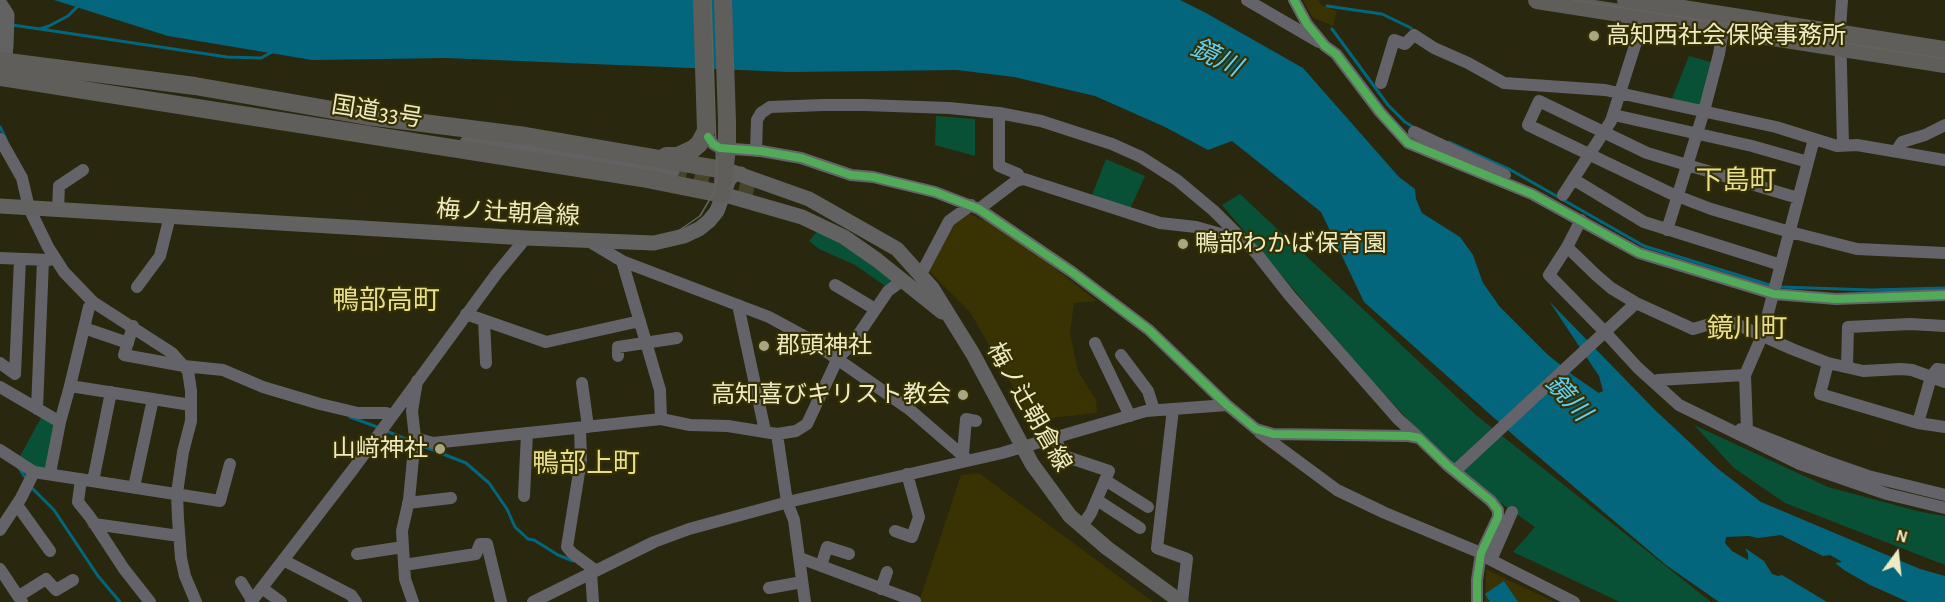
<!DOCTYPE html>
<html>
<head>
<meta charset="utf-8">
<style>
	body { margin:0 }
	#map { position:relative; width:1945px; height:602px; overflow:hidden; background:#29270e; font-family:"Alegreya Sans",sans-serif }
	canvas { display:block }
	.north { position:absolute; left:1867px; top:524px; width:60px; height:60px; -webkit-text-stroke:4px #353002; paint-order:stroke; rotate:15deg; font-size:16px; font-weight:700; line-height:24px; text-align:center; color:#eeeac3 }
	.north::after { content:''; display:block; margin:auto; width:21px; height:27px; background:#eeeac3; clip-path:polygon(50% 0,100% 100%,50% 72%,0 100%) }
</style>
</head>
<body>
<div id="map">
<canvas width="1945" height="602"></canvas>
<div class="north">N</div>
</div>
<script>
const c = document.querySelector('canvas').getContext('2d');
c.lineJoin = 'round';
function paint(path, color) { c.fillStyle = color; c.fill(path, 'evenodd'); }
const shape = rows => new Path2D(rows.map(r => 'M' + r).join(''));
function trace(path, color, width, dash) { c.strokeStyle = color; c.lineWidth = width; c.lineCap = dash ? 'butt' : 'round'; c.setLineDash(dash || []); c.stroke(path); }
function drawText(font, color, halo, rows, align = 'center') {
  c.font = font + ' "Alegreya Sans","Noto Sans JP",sans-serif'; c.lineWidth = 4.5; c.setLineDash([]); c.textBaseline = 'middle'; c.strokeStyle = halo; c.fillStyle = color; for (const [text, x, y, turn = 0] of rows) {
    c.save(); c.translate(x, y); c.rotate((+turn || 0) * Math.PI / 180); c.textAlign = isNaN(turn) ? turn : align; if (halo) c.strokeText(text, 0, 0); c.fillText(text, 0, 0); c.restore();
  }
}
const built = shape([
	[1303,0,1318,0,1322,6,1337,11,1333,26,1312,17],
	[968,213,1007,231,1097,301,1074,303,1070,333,1078,371,1096,400,1097,413,1032,420,970,312,926,268,952,223],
	[979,473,1153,602,919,602,961,475],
	[1486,569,1554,602,1485,602]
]);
const green = shape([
	[1689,56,1711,62,1700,107,1671,101],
	[936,116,975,119,975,156,935,145],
	[1106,159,1145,176,1130,209,1092,195],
	[1240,194,1476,415,1711,602,1620,602,1513,552,1535,527,1455,471,1362,370,1222,205],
	[817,231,837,241,898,282,888,288,855,265,819,249,809,241],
	[42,416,53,421,56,429,45,469,31,466,19,458],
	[1694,425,1828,487,1921,512,1945,516,1945,565,1785,503,1734,468]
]);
const water = shape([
	[54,0,1180,0,1206,13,1303,68,1399,177,1415,189,1416,199,1422,213,1460,237,1473,255,1483,283,1500,307,1547,354,1574,376,1599,393,1603,391,1599,376,1549,301,1655,410,1717,468,1761,502,1920,569,1945,576,1945,602,1908,602,1870,585,1844,570,1835,563,1842,562,1839,560,1830,555,1823,556,1781,535,1758,538,1749,536,1726,537,1725,543,1732,551,1748,560,1748,554,1745,548,1764,561,1772,574,1778,576,1782,575,1827,602,1719,602,1666,565,1520,441,1364,302,1321,212,1232,141,1208,150,1165,127,1095,96,1014,77,957,70,789,72,446,58,312,60,168,36],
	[1504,581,1518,602,1490,602,1485,594]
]);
const stream = shape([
	[1327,6,1382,14,1411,28],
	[12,25,40,29,49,26,68,16,78,6],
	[40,29,227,57,261,58,272,52],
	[1332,29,1388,105,1405,122,1415,128],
	[0,127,6,139],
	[1449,142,1509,169,1644,246,1773,286],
	[1780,287,1871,290,1945,288],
	[350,417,380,428],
	[386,431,411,441],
	[420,445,466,463,489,483,507,509,515,527,528,539,534,540,558,555,573,561],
	[19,468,27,480],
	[30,486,54,510,98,576,120,602]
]);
const majorTunnel = shape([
	[672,171,757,189]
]);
const minor = shape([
	[1247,0,1319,42],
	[1294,0,1307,24,1325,46,1336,54,1380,112,1408,143,1532,194,1639,253,1774,294,1836,299,1945,295],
	[1842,0,1840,28,1843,145],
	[1381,83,1394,40,1405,44,1414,35,1434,48,1468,63,1504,83,1605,90,1776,127,1837,146,1857,145,1945,160],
	[999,113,999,166,1018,174,1019,180],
	[1614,115,1752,146,1808,162],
	[1414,132,1505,175],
	[708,137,713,144,720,148,761,151,801,158,851,175,873,177,935,192,979,209,1072,272,1149,330,1227,405,1256,429,1273,434,1409,436,1419,438,1447,465,1491,501,1498,510,1498,517,1481,553,1477,580,1477,602],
	[0,139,22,178,29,208,48,247,64,272,93,302,172,353,188,371,191,391,191,421,183,452,177,493,178,519,181,558,185,576,196,602],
	[756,151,757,120,761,113,770,107,823,105,865,105,949,108,999,113,1041,121,1112,144,1141,157,1177,180,1214,211,1257,254,1290,296,1398,419,1418,437],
	[1896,151,1902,142,1925,135,1945,125],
	[1573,179,1644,222,1781,265],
	[1563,195,1611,121,1644,17],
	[1798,198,1647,153,1539,101,1528,125,1672,194,1711,209,1790,232,1857,249,1945,253],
	[979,209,1016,181,1024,179,1160,223,1196,227,1242,240],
	[58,210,59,186,83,170],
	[1581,220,1567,247,1596,275,1611,288,1636,303,1693,329,1710,324,1734,323,1792,349,1828,363,1863,371,1901,369,1912,370,1945,382],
	[1667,230,1704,111,1719,54,1723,29],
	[587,240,622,261,769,317,804,336,909,409,968,460],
	[1567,247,1549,275,1605,332,1638,368,1679,405,1800,464,1887,494,1945,508],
	[0,258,49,260],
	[622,261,660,390,661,419],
	[920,276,949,221,971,205],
	[835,285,875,309],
	[137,287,160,256,170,216],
	[738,305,765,431],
	[466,314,546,342,640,321],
	[484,320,486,363],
	[133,326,124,355,184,366,223,370,263,387,320,404,358,413,386,413,392,415],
	[84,328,128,343],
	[1095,343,1130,416],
	[1121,355,1148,391,1154,410],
	[618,356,618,347,677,338],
	[0,363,15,374,20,259],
	[1828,363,1820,394,1918,423],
	[1847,367,1848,327,1910,324,1945,326],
	[1945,370,1937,369,1931,377,1918,423,1945,427],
	[1658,380,1745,375,1762,336,1814,139],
	[417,381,412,411,415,438,433,443,661,419,690,425,728,426,777,434,787,502,794,520,805,602],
	[582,383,588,427],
	[70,386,89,307,93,302],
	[0,387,60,422,50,473],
	[37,409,43,260],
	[1173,409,1157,548,1187,559,1182,602],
	[60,422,70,386,191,405],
	[580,428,581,460,567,547,572,553,595,570],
	[1741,429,1747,430,1745,375],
	[1747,430,1828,462,1868,476,1945,495],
	[1260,433,1337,490,1385,513,1481,553,1491,560,1574,602],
	[777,434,796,431,807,424,838,358,852,344,888,291,903,280],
	[1056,437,1061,455,1109,471,1091,513,1082,526],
	[0,450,34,472,220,501,230,464],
	[963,454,966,419,976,421],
	[1455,471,1636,303],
	[81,479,78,502,90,517,124,569,150,602],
	[1105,480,1148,507],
	[93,481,111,392],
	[134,487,153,399],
	[524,496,527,433],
	[1097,500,1140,528],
	[408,503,451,498],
	[17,505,50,551],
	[94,524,179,536],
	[0,530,21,498,34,472],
	[895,531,912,537,919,517,907,474],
	[357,554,403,547],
	[800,558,915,601],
	[283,560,351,595,356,602],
	[1491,560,1512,512],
	[404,565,476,554,480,544,487,544,501,602],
	[821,566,827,547,849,554],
	[0,569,22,602],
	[591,572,593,602],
	[241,582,252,600],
	[262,588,281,602],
	[769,588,802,582],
	[881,589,887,572],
	[19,596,46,579,56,590,73,580],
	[251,602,354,468,497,273,526,238],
	[413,602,405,579,402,531,409,500,415,438],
	[533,602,654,542,689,529,792,501,1002,453,1146,411,1227,405]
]);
const major = shape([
	[0,4,7,15,6,46,3,73],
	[467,143,504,146,672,171],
	[733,172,809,199,897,249,932,288,973,354,1032,464,1070,516,1107,548,1181,602],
	[722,194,802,217,844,237,877,260,942,312],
	[0,206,526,238,654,243,684,236,699,229,709,221,717,211,729,179,735,174,741,174]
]);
const highway = shape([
	[723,0,727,121,727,149,723,181],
	[1537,0,1945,64],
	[1626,0,1945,50],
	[0,61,195,86,367,116,526,136,724,170],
	[0,77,642,178,722,194],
	[666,156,678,156,693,149,699,144,706,131,702,0]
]);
const tram = shape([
	[1573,0,1945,59],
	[0,202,586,237,647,239,663,236,678,231,700,216,714,192,717,177,711,0]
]);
const cycleway = shape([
	[1294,0,1307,24,1325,46,1336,54,1380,112,1408,143,1532,194,1639,253,1774,294,1836,299,1945,295],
	[708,137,713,144,720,148,761,151,801,158,851,175,873,177,935,192,979,209,1072,272,1149,330,1227,405,1256,429,1273,434,1409,436,1419,438,1447,465,1491,501,1498,510,1498,517,1481,553,1477,580,1477,602]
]);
const markers = [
	[1594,36,6,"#a9a684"],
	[1183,244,6,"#a9a684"],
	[764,346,6,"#a9a684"],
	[963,395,6,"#a9a684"],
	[440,449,6,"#a9a684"]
];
const poiNames = [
	["高知西社会保険事務所",1606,36],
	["鴨部わかば保育園",1195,244],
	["郡頭神社",776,346],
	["高知喜びキリスト教会",951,395,"right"],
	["山﨑神社",428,449,"right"]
];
const streetNames = [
	["国道33号",377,112,9],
	["梅ノ辻朝倉線",508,213,3],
	["梅ノ辻朝倉線",1029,407,60]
];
const waterNames = [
	["鏡川",1216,58,26],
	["鏡川",1568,398,48]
];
const quarterNames = [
	["下島町",1736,181],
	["鴨部高町",386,301],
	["鏡川町",1747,329],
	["鴨部上町",586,464]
];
paint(built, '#393303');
paint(green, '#085136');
paint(water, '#04667c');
trace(stream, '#04667c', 3);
trace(majorTunnel, '#474429', 15, [15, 8]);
trace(minor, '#646369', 12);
trace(major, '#636262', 15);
trace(highway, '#605e5b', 18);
trace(tram, '#65645e', 1.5);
trace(cycleway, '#51ab58', 8);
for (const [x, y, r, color] of markers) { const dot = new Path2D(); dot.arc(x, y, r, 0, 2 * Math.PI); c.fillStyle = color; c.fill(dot); trace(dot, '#353002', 2); }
drawText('24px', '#eeeac3', '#353002', poiNames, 'left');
drawText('24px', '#eeeac3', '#353002', streetNames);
drawText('italic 26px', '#5ed0f6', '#353002', waterNames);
drawText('27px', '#e8df8e', '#353002', quarterNames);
</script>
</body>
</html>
